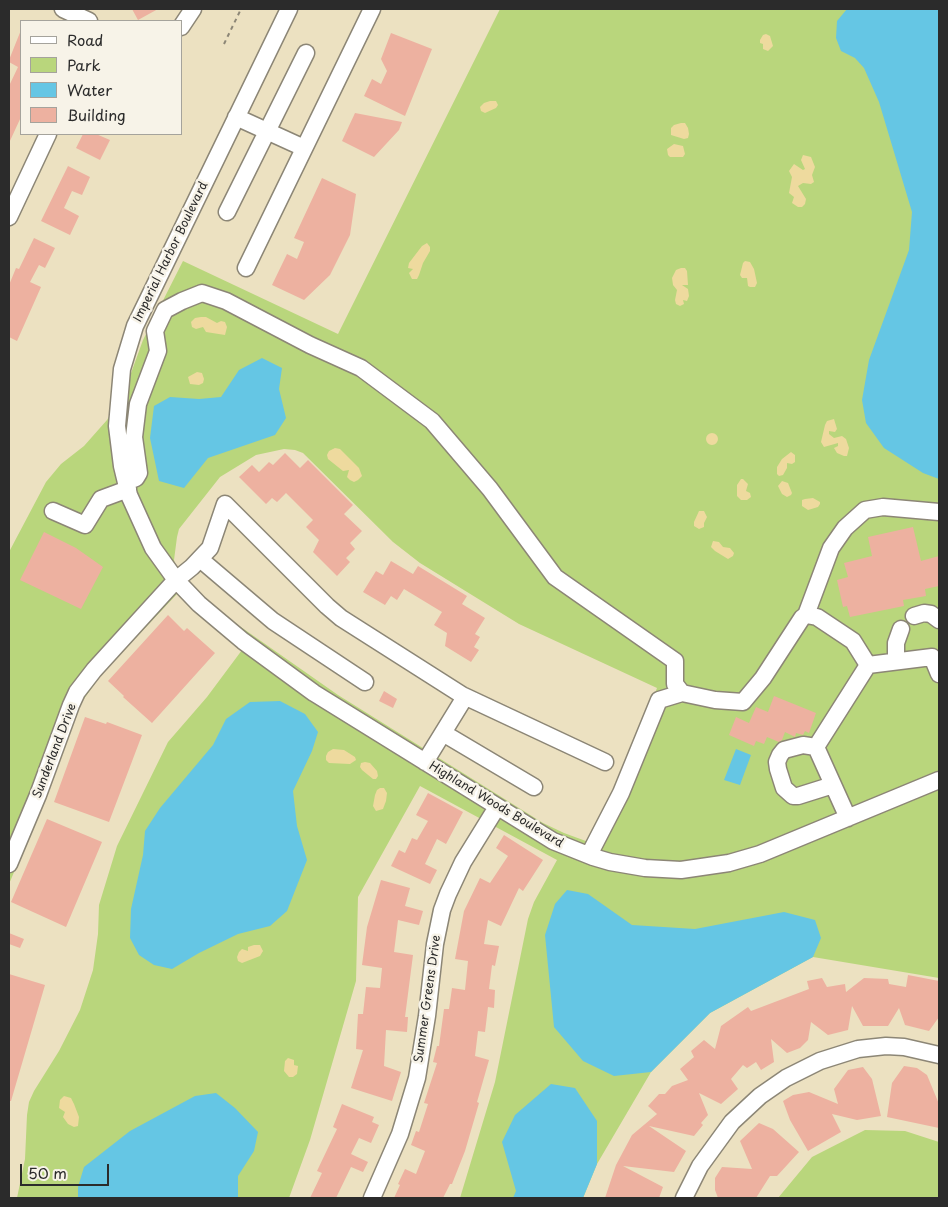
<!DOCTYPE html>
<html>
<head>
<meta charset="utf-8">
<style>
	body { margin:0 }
	#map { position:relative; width:948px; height:1207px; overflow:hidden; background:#ece1c1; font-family:"Playpen Sans",sans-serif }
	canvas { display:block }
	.frame { position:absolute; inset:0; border:10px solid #2b2b2b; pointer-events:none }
	.legend { position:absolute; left:20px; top:20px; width:162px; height:115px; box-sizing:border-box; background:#f7f3e8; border:1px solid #a5a39c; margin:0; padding:6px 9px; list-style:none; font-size:15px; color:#2b2b2b }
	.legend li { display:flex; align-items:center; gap:10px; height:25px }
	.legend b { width:25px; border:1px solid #a5a39c }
	.scale { position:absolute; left:20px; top:1164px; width:89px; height:22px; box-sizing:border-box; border:2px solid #2b2b2b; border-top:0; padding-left:6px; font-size:15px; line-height:18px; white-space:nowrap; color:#2b2b2b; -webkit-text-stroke:4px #f7f3e8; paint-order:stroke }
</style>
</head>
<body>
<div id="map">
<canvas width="948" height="1207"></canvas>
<div class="frame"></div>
<ul class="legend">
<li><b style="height:6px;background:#fff"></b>Road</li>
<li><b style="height:14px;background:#b9d67c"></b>Park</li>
<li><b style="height:14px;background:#65c6e4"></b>Water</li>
<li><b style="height:14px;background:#edb1a0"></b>Building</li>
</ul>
<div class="scale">50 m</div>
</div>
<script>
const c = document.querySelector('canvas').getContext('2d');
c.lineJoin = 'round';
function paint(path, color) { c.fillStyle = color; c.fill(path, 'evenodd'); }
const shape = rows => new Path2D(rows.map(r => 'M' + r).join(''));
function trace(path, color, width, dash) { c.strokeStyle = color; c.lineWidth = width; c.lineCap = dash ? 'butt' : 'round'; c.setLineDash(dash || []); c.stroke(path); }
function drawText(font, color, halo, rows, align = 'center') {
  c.font = font + ' "Playpen Sans",sans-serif'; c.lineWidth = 5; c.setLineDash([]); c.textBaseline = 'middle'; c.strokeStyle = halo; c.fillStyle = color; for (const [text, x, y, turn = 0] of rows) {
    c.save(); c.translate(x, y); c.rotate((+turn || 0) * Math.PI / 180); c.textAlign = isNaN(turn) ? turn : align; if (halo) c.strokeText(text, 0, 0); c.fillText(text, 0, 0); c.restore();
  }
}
const green = shape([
	[500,9,939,9,939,978,813,957,710,1013,651,1072,597,1164,583,1198,460,1198,495,1082,528,919,534,902,557,860,420,786,358,897,356,981,310,1140,289,1198,17,1198,25,1159,27,1115,29,1102,34,1091,59,1051,80,1010,93,970,98,934,99,905,117,846,168,742,207,697,242,650,177,594,101,675,81,703,70,727,50,787,9,884,9,552,46,482,61,464,84,446,107,420,126,387,143,340,183,261,338,334],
	[284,449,295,450,303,453,393,542,420,563,519,624,657,688,594,844,564,833,543,823,338,695,238,625,200,594,176,568,174,560,177,537,179,529,220,477,256,455],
	[865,1130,905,1131,939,1142,939,1198,778,1198,812,1157]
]);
const sand = shape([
	[766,34,770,36,773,46,768,51,763,49,763,44,760,43,760,40,763,35],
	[490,101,496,101,498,105,496,108,485,113,481,111,480,107,484,103],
	[681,123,685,123,688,128,689,134,688,138,684,139,671,135,671,128,674,125],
	[674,144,683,146,685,154,683,157,670,157,668,155,667,149],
	[803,155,811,157,815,167,812,175,814,182,811,184,803,183,798,186,806,199,805,204,802,207,798,207,792,203,794,197,789,193,792,177,789,171,794,164,803,170,805,169,801,160],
	[427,243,430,247,430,251,423,263,419,275,417,279,412,279,409,273,413,269,408,268,409,263,422,246],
	[745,261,750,262,754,269,757,283,755,287,750,287,748,286,747,278,742,278,740,275,743,263],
	[681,268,685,268,687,271,688,285,682,285,688,289,689,296,687,301,683,300,684,304,680,306,676,304,675,300,677,290,673,285,672,278,676,270],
	[201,317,206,317,217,323,221,321,225,322,227,327,225,335,206,332,203,327,196,329,192,327,191,322,195,318],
	[197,372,202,373,204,379,203,383,199,385,190,384,188,377],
	[834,419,837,429,835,432,829,431,829,434,834,438,842,436,846,439,849,448,847,456,844,456,837,453,834,448,838,446,838,443,824,447,821,442,825,425,827,421],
	'706 439a6 6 0 1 1 12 0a6 6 0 1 1-12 0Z',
	[335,448,340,449,359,468,362,476,358,480,354,482,350,480,347,477,349,470,343,471,328,459,327,455,329,451],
	[791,452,795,455,795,462,792,464,787,463,787,468,783,475,779,476,777,474,777,467,782,459],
	[741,479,743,479,748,484,746,491,750,493,751,497,747,500,741,500,737,496,737,485],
	[782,481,788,483,792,493,791,495,787,497,782,494,778,486],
	[813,498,820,502,820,504,818,507,808,510,802,506,802,500,805,499],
	[699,511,704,511,707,517,704,523,704,527,699,529,694,526,694,522],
	[713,541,719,542,723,547,730,548,734,553,733,556,728,559,715,551,711,547],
	[333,749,344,750,355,757,356,760,350,764,329,763,326,760,326,756,328,752],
	[365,762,370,763,377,771,378,776,376,779,373,779,362,770,360,767,361,763],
	[380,788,384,788,387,793,386,801,383,809,376,811,373,806,375,795,377,790],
	[254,945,260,945,263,951,260,956,242,963,238,961,237,957,239,952,242,949,248,951,248,947],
	[288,1058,294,1060,294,1065,298,1066,297,1074,293,1077,289,1077,284,1071,285,1061],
	[64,1096,71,1098,74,1104,79,1117,78,1126,74,1127,68,1124,63,1117,65,1112,59,1108,60,1100]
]);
const water = shape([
	[847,9,939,9,939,479,923,473,884,448,866,423,862,400,869,360,909,250,912,212,879,102,864,68,855,58,841,51,836,38,837,21],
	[262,358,282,368,279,389,286,418,275,435,208,458,184,488,159,481,150,438,154,406,170,397,199,399,221,397,239,370],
	[280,701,305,714,318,732,312,751,293,791,297,826,307,860,287,911,270,926,238,934,199,953,172,969,154,965,139,955,130,938,131,909,143,855,145,831,160,808,213,745,226,719,250,702],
	[736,749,751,755,740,785,724,780],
	[567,890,588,894,632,925,695,929,784,912,815,920,821,938,813,957,710,1013,651,1072,614,1076,583,1061,554,1027,545,935,555,904],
	[551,1084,575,1088,597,1121,597,1164,583,1198,513,1198,516,1191,502,1142,515,1115],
	[216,1093,235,1108,258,1132,254,1151,238,1176,238,1198,78,1198,78,1187,84,1167,130,1131,195,1096]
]);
const building = shape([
	[132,9,158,9,138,20],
	[21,30,21,117,9,143,9,86,18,67,9,62,9,60],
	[391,33,432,49,405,116,364,96,372,79,381,84,387,71,381,59],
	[355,113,402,122,399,130,374,157,342,141],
	[83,134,96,134,110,140,100,160,76,148],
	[68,166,90,177,82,195,72,191,64,208,79,216,70,235,41,221],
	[322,178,356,194,350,235,330,275,304,300,272,285,287,254,297,259,304,242,294,238],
	[34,238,55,248,45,268,39,265,30,282,41,287,17,341,9,337,9,285,16,268,19,269],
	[285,453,300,468,308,460,353,505,344,514,362,531,350,543,355,549,346,558,350,562,337,576,313,552,319,540,306,527,313,520,286,493,277,502,272,498,266,504,239,477,252,465,259,472,269,462,273,465],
	[913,527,921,561,939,556,939,586,925,589,926,596,903,600,904,606,850,617,847,606,843,607,837,580,848,577,844,563,872,556,868,537],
	[44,532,76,548,103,567,81,609,20,580],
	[391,561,413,574,418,566,467,596,462,604,485,618,475,634,480,637,474,647,479,650,471,662,445,646,447,633,434,625,442,612,404,589,397,600,391,596,385,605,363,592,376,571,383,575],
	[168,615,184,631,187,628,215,653,152,723,123,697,124,696,108,681],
	[384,691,397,699,393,708,379,701],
	[774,696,816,713,809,733,805,731,803,735,796,733,795,737,785,732,782,740,779,742,767,737,764,744,756,741,754,746,729,735,736,717,749,723,756,707,768,712],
	[85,717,106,724,107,722,142,735,109,822,54,802],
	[428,793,463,812,446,844,437,839,425,864,437,870,430,884,391,866,399,850,405,853,412,838,417,840,428,821,416,815],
	[47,819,102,842,66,927,11,902],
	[504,835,543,860,523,891,519,888,501,926,488,920,484,944,499,946,495,966,492,965,489,989,495,990,494,1008,488,1007,485,1032,478,1031,475,1056,489,1060,477,1102,479,1103,465,1151,452,1184,450,1184,443,1198,394,1198,400,1185,398,1184,405,1169,416,1174,425,1151,411,1145,416,1131,419,1132,428,1104,424,1103,437,1063,433,1062,437,1046,439,1046,444,1009,449,1009,452,988,465,990,468,961,455,959,464,911,480,878,490,883,508,856,496,848],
	[381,880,410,888,405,906,423,911,419,925,398,920,394,952,413,955,405,1017,408,1017,407,1032,386,1030,384,1066,401,1072,392,1101,351,1088,363,1050,356,1049,358,1014,363,1014,366,987,380,988,382,968,362,965,367,927],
	[9,933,24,939,20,948,9,944],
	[9,974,45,985,11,1101,9,1101],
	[908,975,939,981,939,1017,929,1031,905,1025,899,1008,888,1026,863,1026,852,1006,848,1030,828,1035,811,1022,808,1040,800,1048,787,1053,771,1039,774,1062,761,1070,756,1062,747,1068,743,1065,731,1079,738,1089,721,1104,699,1093,708,1115,701,1123,703,1125,694,1136,649,1126,686,1151,674,1172,623,1166,663,1187,659,1198,605,1198,616,1165,632,1135,657,1114,648,1106,659,1094,665,1094,672,1086,688,1080,680,1069,694,1057,691,1051,704,1040,715,1049,721,1026,748,1007,751,1011,809,989,807,981,822,978,827,987,845,984,846,992,864,978,888,979,889,984,906,987],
	[904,1066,917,1068,927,1075,939,1104,939,1128,887,1117,892,1083],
	[863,1067,872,1079,881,1116,857,1120,832,1114,841,1132,808,1151,790,1120,783,1101,793,1095,809,1092,838,1104,834,1089,848,1070],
	[342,1104,374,1117,372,1122,379,1125,371,1143,359,1138,351,1154,368,1162,363,1172,351,1167,336,1198,310,1198,322,1173,317,1171,337,1129,333,1127],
	[759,1123,773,1129,799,1152,777,1176,770,1176,756,1198,718,1198,715,1190,715,1178,722,1167,752,1169,740,1141]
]);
const path = shape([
	[224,44,241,9]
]);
const minor = shape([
	[63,9,89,21],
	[289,9,135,326,122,369,117,426,122,466,129,495,153,548,176,580,199,604,243,641,314,693,553,841,593,857,610,862,645,868,681,870,729,863,760,854,939,780],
	[181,27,193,9],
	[236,117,304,148],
	[227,212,306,53],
	[9,217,48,134],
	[246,268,372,9],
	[126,482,136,478,139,473,134,437,138,404,158,351,155,331,165,310,182,301,202,293,226,301,310,345,361,368,432,421,490,489,555,577,675,661,675,684,682,693],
	[53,511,85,525,101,499,128,489],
	[200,559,273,621,365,682],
	[806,615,831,548,845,528,865,510,883,507,939,512],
	[914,616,924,613,931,614,939,620],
	[896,661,896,643,901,629],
	[443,733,534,787],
	[816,747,803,745,784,750,780,755,777,762,778,769,784,788,793,796,798,796,833,785],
	[425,762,465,697],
	[848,818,816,747,868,665,932,657,939,674],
	[589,855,621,793,659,700,682,693,715,700,743,702,763,678,802,618,806,615,817,617,853,641,868,665],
	[9,864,38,795,71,705,77,692,94,670,176,580,192,567,210,548,225,504,327,606,341,618,462,695,605,762],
	[372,1198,400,1134,417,1078,427,1016,435,944,442,910,448,894,463,862,497,807],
	[684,1198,700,1166,732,1122,760,1096,786,1078,820,1061,858,1049,886,1046,904,1047,939,1055]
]);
const streetNames = [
	["Imperial Harbor Boulevard",171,252,-64],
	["Sunderland Drive",55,751,-69],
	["Highland Woods Boulevard",496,805,31],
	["Summer Greens Drive",428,999,-82]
];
paint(green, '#b9d67c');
paint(sand, '#eeda9e');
paint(water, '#65c6e4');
paint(building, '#edb1a0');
trace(minor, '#8c8676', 19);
trace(path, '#8c8676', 2, [4, 4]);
trace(minor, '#fff', 16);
drawText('12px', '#2b2b2b', '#f7f3e8', streetNames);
</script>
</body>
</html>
